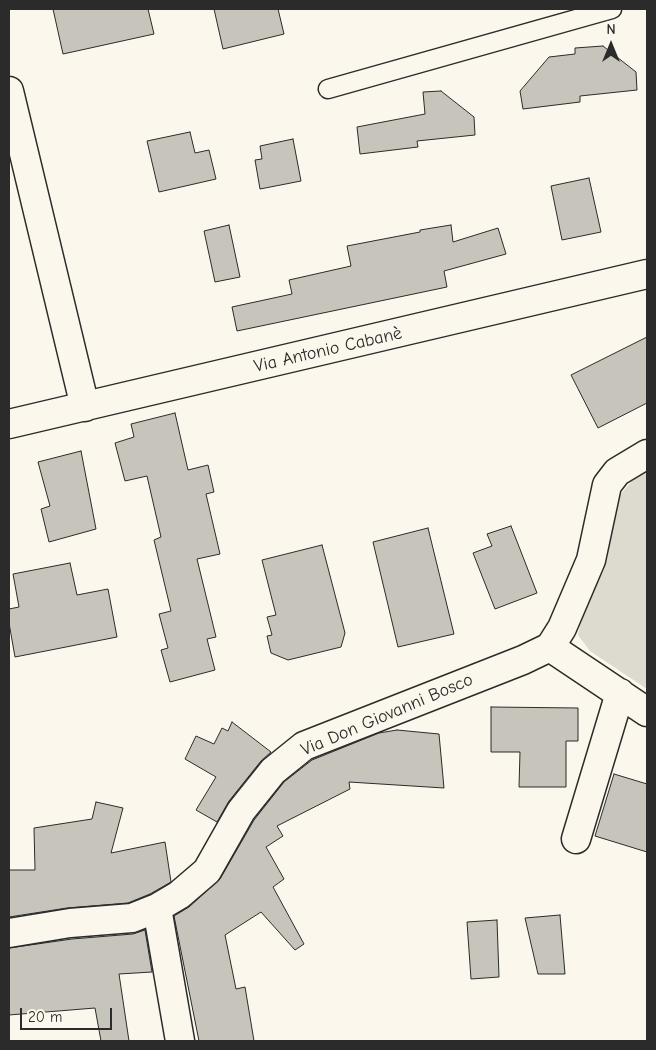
<!DOCTYPE html>
<html>
<head>
<meta charset="utf-8">
<style>
	body { margin:0 }
	#map { position:relative; width:656px; height:1050px; overflow:hidden; background:#fbf7ec; font-family:"Comic Neue",sans-serif }
	canvas { display:block }
	.frame { position:absolute; inset:0; border:10px solid #2b2b2b; pointer-events:none }
	.north { position:absolute; left:586px; top:20px; width:50px; height:50px; -webkit-text-stroke:4px #fbf7ec; paint-order:stroke; rotate:0deg; font-size:14px; font-weight:700; line-height:20px; text-align:center; color:#2b2b2b }
	.north::after { content:''; display:block; margin:auto; width:18px; height:22px; background:#2b2b2b; clip-path:polygon(50% 0,100% 100%,50% 72%,0 100%) }
	.scale { position:absolute; left:20px; top:1008px; width:92px; height:22px; box-sizing:border-box; border:2px solid #2b2b2b; border-top:0; padding-left:6px; font-size:15px; line-height:18px; white-space:nowrap; color:#2b2b2b; -webkit-text-stroke:4px #fbf7ec; paint-order:stroke }
</style>
</head>
<body>
<div id="map">
<canvas width="656" height="1050"></canvas>
<div class="frame"></div>
<div class="north">N</div>
<div class="scale">20 m</div>
</div>
<script>
const c = document.querySelector('canvas').getContext('2d');
c.lineJoin = 'round';
function paint(path, color) { c.fillStyle = color; c.fill(path, 'evenodd'); }
const shape = rows => new Path2D(rows.map(r => 'M' + r).join(''));
function trace(path, color, width, dash) { c.strokeStyle = color; c.lineWidth = width; c.lineCap = dash ? 'butt' : 'round'; c.setLineDash(dash || []); c.stroke(path); }
function drawText(font, color, halo, rows, align = 'center') {
  c.font = font + ' "Comic Neue",sans-serif'; c.lineWidth = 5; c.setLineDash([]); c.textBaseline = 'middle'; c.strokeStyle = halo; c.fillStyle = color; for (const [text, x, y, turn = 0] of rows) {
    c.save(); c.translate(x, y); c.rotate((+turn || 0) * Math.PI / 180); c.textAlign = isNaN(turn) ? turn : align; if (halo) c.strokeText(text, 0, 0); c.fillText(text, 0, 0); c.restore();
  }
}
const green = shape([
	[647,469,647,689,590,651,578,635,584,609,604,570,608,556,611,519,615,501,636,476]
]);
const building = shape([
	[53,9,148,9,154,34,63,54,53,9],
	[214,9,278,9,284,34,223,49,214,9],
	[603,46,636,72,637,90,580,96,580,102,523,109,520,91,549,57,575,54,575,48,603,46],
	[441,91,474,117,475,135,417,141,418,147,360,154,357,127,425,114,423,92,441,91],
	[190,132,195,153,209,150,216,179,159,192,147,141,190,132],
	[293,139,301,181,260,189,255,160,262,159,260,146,293,139],
	[589,178,601,232,562,240,551,186,589,178],
	[229,225,240,277,215,282,204,231,229,225],
	[451,225,453,242,498,228,506,254,444,271,447,287,237,331,232,307,292,294,289,280,351,266,347,246,420,232,420,230,451,225],
	[647,337,647,403,598,428,571,375,647,337],
	[175,413,188,470,208,465,214,492,206,494,220,554,197,559,216,637,207,639,215,670,170,682,161,650,168,648,159,614,171,611,154,540,161,537,147,476,125,481,115,443,134,437,131,424,175,413],
	[81,451,96,529,49,542,41,509,50,506,38,462,81,451],
	[511,526,537,593,495,609,473,553,492,546,487,534,511,526],
	[428,528,454,634,398,647,373,542,428,528],
	[322,545,345,633,341,647,288,660,271,653,267,636,272,635,267,617,276,615,262,560,322,545],
	[70,563,77,595,108,589,117,637,15,657,9,623,9,609,19,607,13,574,70,563],
	[491,707,578,708,578,741,566,741,566,787,519,787,520,752,491,752,491,707],
	[232,722,271,752,261,761,229,801,217,822,196,810,216,777,185,759,196,736,214,744,222,728,228,731,232,722],
	[397,730,439,734,444,788,349,782,350,789,277,826,283,836,266,847,284,879,273,887,304,944,295,950,261,912,225,935,236,989,245,987,254,1041,199,1041,174,916,189,907,220,879,254,820,284,782,312,760,379,733,397,730],
	[614,774,647,784,647,852,595,836,614,774],
	[96,802,123,808,111,853,165,842,171,882,150,894,128,903,67,908,9,917,9,870,35,870,34,828,92,819,96,802],
	[560,915,565,974,538,974,525,918,560,915],
	[497,920,499,977,471,979,467,922,497,920],
	[145,930,152,972,119,974,129,1041,101,1041,95,1008,9,1015,9,948,72,939,133,934,145,930]
]);
const service = shape([
	[328,89,612,9]
]);
const minor = shape([
	[9,91,85,407],
	[9,424,647,274],
	[550,647,647,712],
	[576,839,620,693],
	[157,908,180,1041],
	[9,933,70,923,132,918,157,908,179,895,207,871,241,811,273,771,304,746,523,660,550,647,562,628,591,560,607,485,617,472,647,454]
]);
const streetNames = [
	["Via Antonio Cabanè",328,350,-13],
	["Via Don Giovanni Bosco",387,715,-23]
];
paint(green, '#dddad0');
paint(building, '#c7c4bc');
trace(building, '#2b2b2b', 1);
trace(service, '#2b2b2b', 21);
trace(minor, '#2b2b2b', 31);
trace(service, '#fbf7ec', 18);
trace(minor, '#fbf7ec', 28);
drawText('18px', '#2b2b2b', '#fbf7ec', streetNames);
</script>
</body>
</html>
